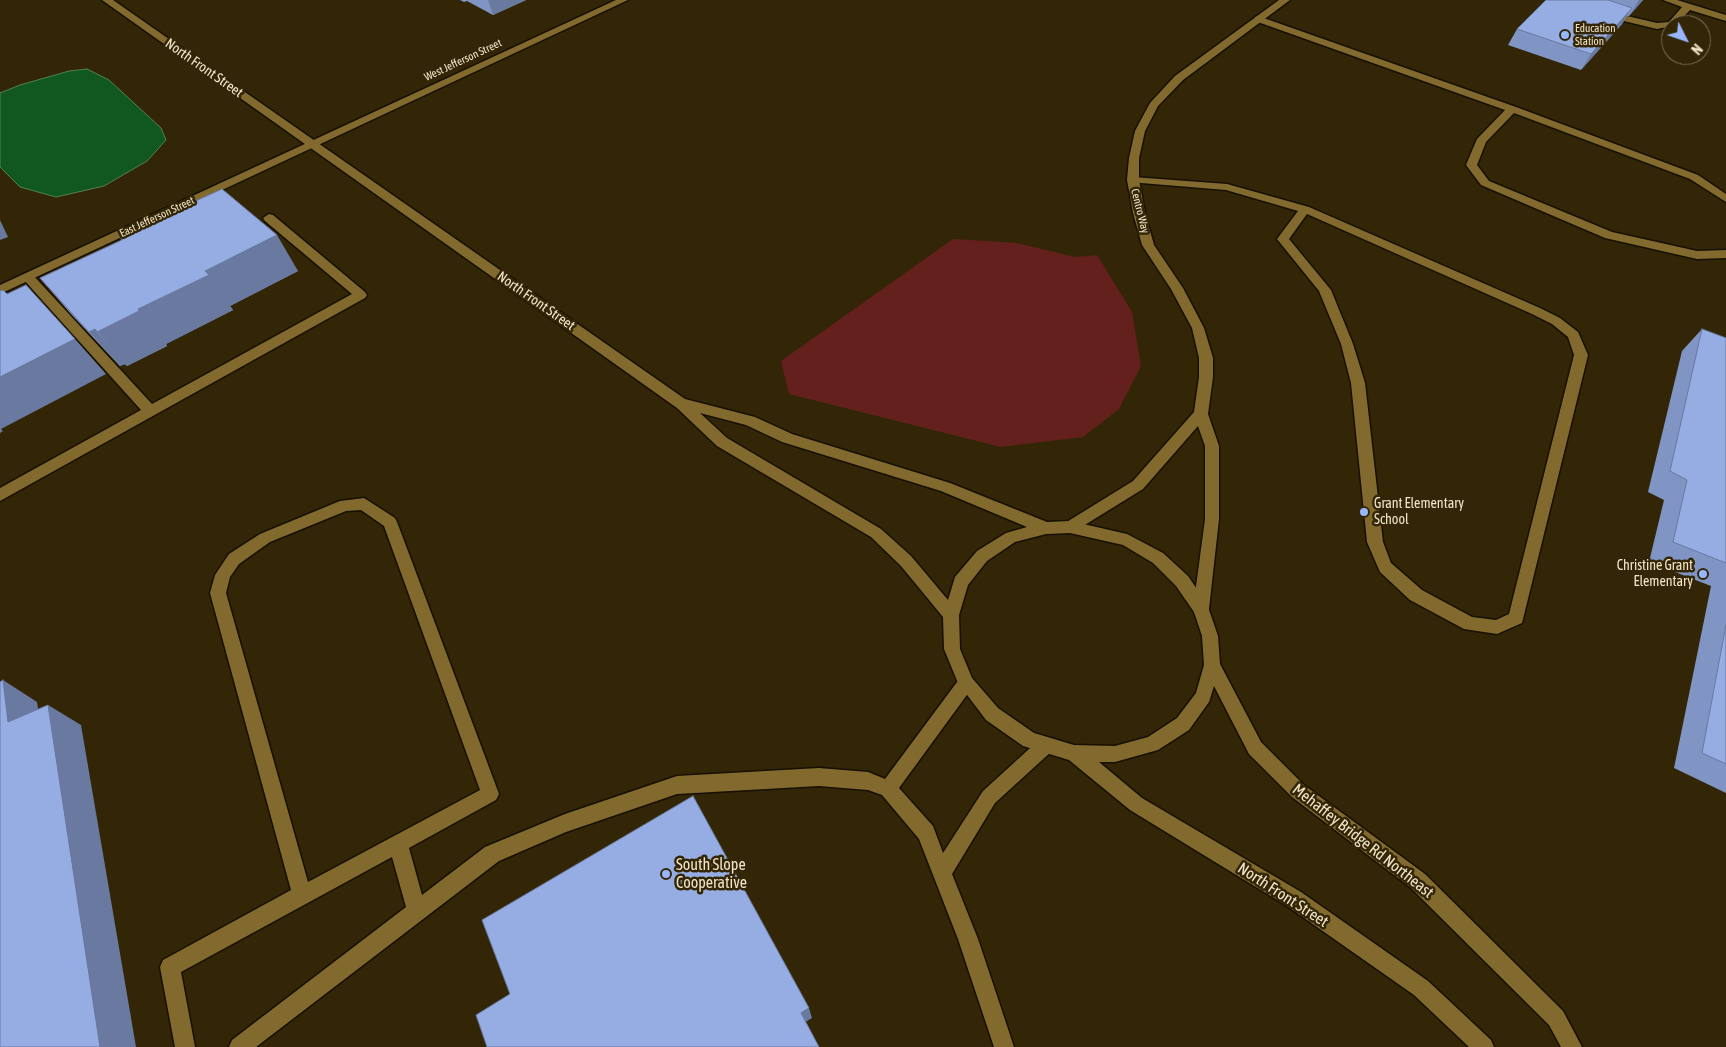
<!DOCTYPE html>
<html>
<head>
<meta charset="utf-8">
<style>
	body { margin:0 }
	#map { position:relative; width:1726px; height:1047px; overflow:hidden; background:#332606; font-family:"Asap Condensed",sans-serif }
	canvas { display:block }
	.north { position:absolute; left:1661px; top:15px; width:50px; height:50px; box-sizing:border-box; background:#332606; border:1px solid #7f7253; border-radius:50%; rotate:131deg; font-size:14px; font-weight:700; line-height:20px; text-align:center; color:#f2e4c7 }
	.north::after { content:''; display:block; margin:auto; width:18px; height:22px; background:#98b6fd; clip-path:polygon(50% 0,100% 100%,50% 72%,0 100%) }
</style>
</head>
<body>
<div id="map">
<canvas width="1726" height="1047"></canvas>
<div class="north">N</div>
</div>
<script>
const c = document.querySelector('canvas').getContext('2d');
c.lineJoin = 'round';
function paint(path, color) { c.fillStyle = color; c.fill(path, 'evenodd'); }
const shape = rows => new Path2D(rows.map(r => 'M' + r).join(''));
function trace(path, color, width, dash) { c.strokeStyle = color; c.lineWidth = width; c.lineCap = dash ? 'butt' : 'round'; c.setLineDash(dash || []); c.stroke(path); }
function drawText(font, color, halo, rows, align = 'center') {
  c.font = font + ' "Asap Condensed",sans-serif'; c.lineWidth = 5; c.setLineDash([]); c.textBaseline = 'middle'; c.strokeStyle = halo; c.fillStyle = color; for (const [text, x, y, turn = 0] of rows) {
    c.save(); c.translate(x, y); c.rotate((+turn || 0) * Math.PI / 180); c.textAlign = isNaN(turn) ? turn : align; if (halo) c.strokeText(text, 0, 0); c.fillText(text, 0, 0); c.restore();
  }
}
const green = shape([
	[953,239,1017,243,1075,257,1097,255,1132,312,1141,366,1119,409,1083,437,1001,447,789,394,781,361]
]);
const water = shape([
	[87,69,109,80,161,128,166,140,147,161,104,186,56,197,20,187,0,167,0,93,20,85,69,71,87,69]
]);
const service = shape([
	[1663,0,1677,0,1726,15,1726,21,1690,10,1676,25,1657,29,1603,16,1601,14,1606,11,1657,23,1669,22,1682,7,1663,0],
	[1258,16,1516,107,1698,175,1726,194,1726,202,1690,179,1514,113,1486,142,1477,165,1489,181,1612,232,1697,251,1726,250,1726,258,1697,259,1605,238,1481,185,1466,165,1477,139,1505,110,1255,21,1255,17,1258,16],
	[1133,177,1227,184,1309,207,1540,308,1560,318,1578,332,1588,355,1522,623,1497,634,1464,629,1410,600,1380,572,1367,542,1351,383,1341,344,1319,291,1277,239,1298,211,1226,190,1129,182,1127,180,1133,177],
	[1307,214,1532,314,1552,324,1568,337,1574,355,1509,614,1496,620,1472,617,1422,590,1391,563,1383,542,1365,383,1353,344,1331,290,1289,239,1307,214],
	[269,214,273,215,365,292,367,295,365,298,0,501,0,488,141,410,24,280,22,277,24,274,32,274,152,404,352,294,265,221,263,218,269,214],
	[364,498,395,518,397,522,499,794,496,800,409,848,422,895,485,847,565,814,677,776,819,768,868,772,885,779,960,678,966,675,972,678,974,683,972,688,899,788,933,826,943,853,983,791,1040,739,1046,737,1052,739,1055,745,1052,751,995,803,952,874,978,939,1014,1047,994,1047,958,939,919,839,882,795,868,790,819,786,677,794,566,832,499,861,256,1047,229,1047,232,1040,406,907,392,857,181,972,195,1047,175,1047,160,967,163,960,291,890,210,593,215,575,229,554,260,534,340,501,364,498],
	[361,510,384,526,480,790,308,882,226,593,230,577,239,564,270,542,346,511,361,510]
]);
const minor = shape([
	[616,0,628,0,0,294,0,285,616,0],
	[1279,0,1290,0,1183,80,1158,106,1145,131,1139,158,1139,180,1145,213,1154,245,1183,288,1204,328,1213,358,1213,377,1208,414,1219,446,1219,519,1209,609,1207,614,1201,616,1195,614,1193,609,1205,519,1205,446,1198,426,1143,489,1075,531,1070,533,1065,531,1062,527,1065,523,1133,481,1194,412,1199,377,1199,358,1192,328,1171,289,1142,245,1133,213,1127,180,1129,158,1135,131,1150,103,1175,76,1279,0]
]);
const secondary = shape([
	[102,0,113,0,685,399,755,417,792,434,950,483,1047,522,1070,521,1127,534,1163,553,1188,576,1207,604,1218,636,1220,664,1261,742,1304,785,1425,874,1563,1011,1582,1047,1561,1047,1549,1025,1411,888,1292,797,1249,754,1214,686,1209,702,1189,730,1158,750,1115,762,1099,762,1142,798,1301,892,1428,981,1491,1040,1494,1047,1469,1047,1414,995,1287,906,1130,810,1069,760,1023,746,986,720,958,683,944,649,943,617,901,566,871,537,717,446,677,408,102,0],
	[700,413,746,425,782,442,941,491,1027,527,1006,533,977,551,955,577,948,600,911,556,881,529,727,438,700,413],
	[1070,533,1123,545,1153,563,1176,586,1194,612,1202,636,1204,665,1196,693,1177,718,1148,737,1115,746,1074,745,1034,733,998,708,972,678,960,649,959,615,968,585,987,561,1015,542,1046,534,1070,533]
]);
const wall = shape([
	[460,0,526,0,493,15,467,1,464,2],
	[1546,0,1643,0,1629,16,1627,16,1622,24,1581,70,1508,45,1517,29],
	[119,236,298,271,230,306,233,310,166,344,167,346,127,366,125,364,120,366,71,314,40,278,122,240],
	[1702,329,1726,338,1726,793,1674,768,1711,586,1649,562,1664,500,1648,492,1682,351]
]);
const shadedWall = shape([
	[488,0,526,0,493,15],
	[1639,0,1643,0,1629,16],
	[1632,8,1622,24,1581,70,1591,54],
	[0,220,8,237,0,240],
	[277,235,298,271,230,306,233,310,166,344,167,346,127,366,97,332,205,271],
	[95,329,125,364,120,366,89,332],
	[75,339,106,374,1,429,3,431,0,433,0,377],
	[3,680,37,702,43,742,8,722],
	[48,705,81,725,136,1047,100,1047],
	[809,1008,812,1018,804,1023,801,1013]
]);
const building = shape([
	[1546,0,1608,0,1632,8,1591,54,1517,29,1546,0],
	[222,189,277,235,205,271,209,275,138,309,139,311,97,332,95,329,89,332,40,278,122,240,119,236,222,189],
	[26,285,75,339,0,377,0,291,3,290,7,294,26,285],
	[1702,329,1726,338,1726,563,1673,542,1687,480,1670,471,1702,329],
	[1726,625,1726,764,1702,753,1726,625],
	[3,680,8,722,48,705,100,1047,0,1047,0,682,3,680],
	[693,796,809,1008,801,1013,819,1047,487,1047,476,1015,510,994,482,920,693,796]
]);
const markers = [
	[1565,35,5,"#98b6fd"],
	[1364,512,5,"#98b6fd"],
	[1703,574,5,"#98b6fd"],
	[666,874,5,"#98b6fd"]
];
const farPoinames = [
	["Education",1575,29],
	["Station",1575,42]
];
const farStreetnames = [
	["West Jefferson Street",463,60,-25],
	["Centro Way",1140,211,76],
	["East Jefferson Street",157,217,-25]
];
const streetNames = [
	["North Front Street",204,68,35],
	["North Front Street",536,301,35]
];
const poiNames = [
	["Grant Elementary",1374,504],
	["School",1374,520],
	["Christine Grant",1693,566,"right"],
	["Elementary",1693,582,"right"]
];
const nearStreetnames = [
	["Mehaffey Bridge Rd Northeast",1363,841,38],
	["North Front Street",1283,895,33]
];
const nearPoinames = [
	["South Slope",676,865],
	["Cooperative",676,883]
];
paint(green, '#64201d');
paint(water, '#105720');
trace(water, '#548152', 1);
trace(service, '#171001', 3);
trace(minor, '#171001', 3);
trace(secondary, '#171001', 3);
paint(service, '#82692e');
paint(minor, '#82692e');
paint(secondary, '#82692e');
paint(wall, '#8195c4');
paint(shadedWall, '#6979a0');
paint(building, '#96ade4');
trace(building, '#6979a0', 1);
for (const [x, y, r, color] of markers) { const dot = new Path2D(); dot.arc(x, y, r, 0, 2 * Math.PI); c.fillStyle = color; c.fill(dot); trace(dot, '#332606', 2); }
drawText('11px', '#f2e4c7', '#332606', farPoinames, 'left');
drawText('11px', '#f2e4c7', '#332606', farStreetnames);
drawText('14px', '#f2e4c7', '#332606', streetNames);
drawText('14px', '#f2e4c7', '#332606', poiNames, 'left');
drawText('16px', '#f2e4c7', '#332606', nearStreetnames);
drawText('16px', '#f2e4c7', '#332606', nearPoinames, 'left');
</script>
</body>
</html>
